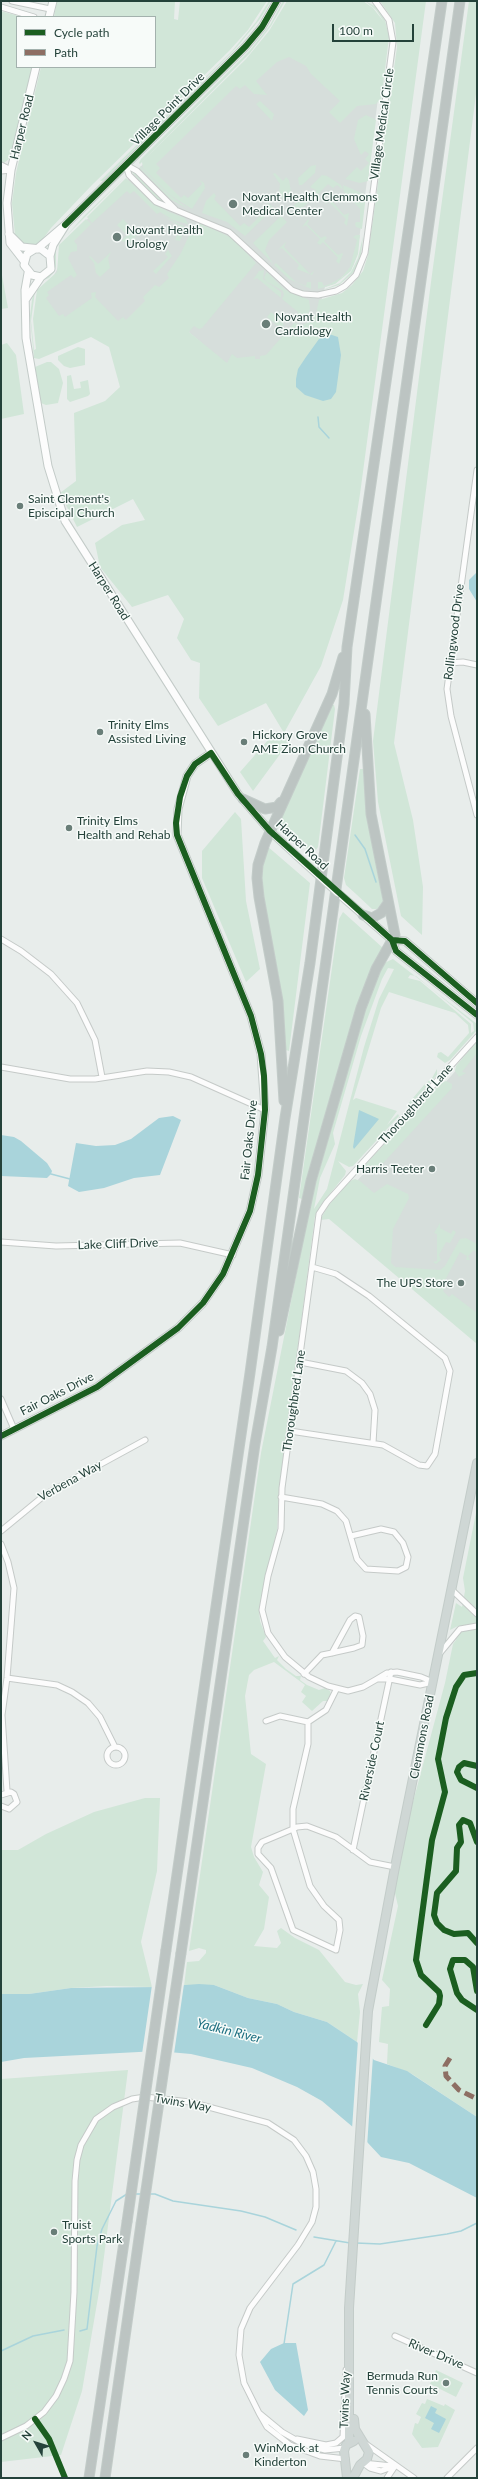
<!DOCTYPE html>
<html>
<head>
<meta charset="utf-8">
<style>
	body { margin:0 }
	#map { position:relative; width:478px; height:2479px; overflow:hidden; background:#e8edeb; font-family:Lato,sans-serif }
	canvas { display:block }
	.frame { position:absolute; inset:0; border:2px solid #24423a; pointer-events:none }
	.legend { position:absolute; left:16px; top:16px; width:140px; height:52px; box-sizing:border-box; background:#f7fbf9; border:1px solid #a3b1ad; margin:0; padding:5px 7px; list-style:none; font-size:12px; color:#24423a }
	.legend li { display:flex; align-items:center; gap:8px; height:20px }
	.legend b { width:20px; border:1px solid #a3b1ad }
	.north { position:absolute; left:16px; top:2423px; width:40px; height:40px; -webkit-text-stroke:3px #f7fbf9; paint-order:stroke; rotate:309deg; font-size:11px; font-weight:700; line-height:16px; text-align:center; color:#24423a }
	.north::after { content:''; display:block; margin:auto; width:14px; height:18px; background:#24423a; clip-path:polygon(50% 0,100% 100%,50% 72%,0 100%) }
	.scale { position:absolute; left:332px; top:24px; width:82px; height:18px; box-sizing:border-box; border:2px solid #24423a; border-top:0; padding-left:5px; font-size:12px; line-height:14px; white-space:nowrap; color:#24423a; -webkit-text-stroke:3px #f7fbf9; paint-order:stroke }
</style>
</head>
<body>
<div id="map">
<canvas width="478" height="2479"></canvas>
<div class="frame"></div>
<ul class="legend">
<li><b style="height:5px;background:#1b5e20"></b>Cycle path</li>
<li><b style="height:5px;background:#8d6e63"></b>Path</li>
</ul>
<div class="north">N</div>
<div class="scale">100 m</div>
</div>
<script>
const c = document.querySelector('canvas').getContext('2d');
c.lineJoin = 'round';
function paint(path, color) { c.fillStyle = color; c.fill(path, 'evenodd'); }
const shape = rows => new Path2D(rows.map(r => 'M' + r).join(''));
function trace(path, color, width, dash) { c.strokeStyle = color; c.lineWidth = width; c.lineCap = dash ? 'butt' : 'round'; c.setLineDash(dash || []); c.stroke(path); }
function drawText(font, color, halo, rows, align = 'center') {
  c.font = font + ' Lato,sans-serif'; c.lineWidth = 3; c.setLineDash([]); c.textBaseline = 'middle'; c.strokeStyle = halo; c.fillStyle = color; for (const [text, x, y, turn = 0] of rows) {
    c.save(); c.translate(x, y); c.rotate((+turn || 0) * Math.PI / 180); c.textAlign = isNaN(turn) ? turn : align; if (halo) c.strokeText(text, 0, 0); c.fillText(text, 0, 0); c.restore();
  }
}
const built = shape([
	[274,30,378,99,357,255,353,266,336,283,325,287,317,317,262,362,227,365,184,328,136,323,62,323,42,304,46,290,60,264,60,246,257,52],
	[477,1047,477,1319,390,1264,356,1182]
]);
const green = shape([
	[57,1,175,1,174,19,178,20,180,1,267,1,248,30,229,51,92,185,51,228,42,240,44,242,42,244,29,247,19,241,15,235,12,203,16,173,41,67,155,67,155,17,54,17],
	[269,1,271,1,260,19,237,47,103,181,100,181,232,51,256,22],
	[283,1,285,1,271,26,250,53,140,164,139,163,141,159,250,50,270,25],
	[287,1,363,1,373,8,384,22,376,10,365,1,375,6,385,20,389,37,381,102,378,103,379,100,376,104,357,106,340,123,329,112,340,101,311,74,306,66,289,57,277,62,256,81,267,95,254,94,245,85,240,89,236,86,156,164,160,168,156,173,181,198,184,195,188,198,202,184,200,180,204,183,205,188,192,209,170,195,143,168,142,162,246,59,269,31],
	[380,1,426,1,360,494,343,600,321,666,284,733,266,703,218,726,199,698,200,663,191,660,177,638,184,619,168,595,132,607,100,567,95,543,122,525,145,520,133,499,77,527,60,493,76,481,74,413,105,401,120,387,109,347,91,337,39,359,34,358,30,316,32,300,35,288,41,280,50,275,54,270,54,254,56,249,56,266,54,272,49,278,41,281,35,291,31,321,34,350,36,349,33,319,37,290,57,272,59,245,86,219,91,224,74,241,77,245,77,251,71,252,68,258,77,275,74,278,71,275,47,292,49,295,46,298,59,316,63,314,65,317,92,298,91,293,96,292,95,297,118,321,123,317,126,320,145,301,143,297,155,285,159,287,169,278,167,274,181,253,192,229,197,230,200,223,232,238,256,263,202,328,199,329,194,326,189,332,227,363,232,354,237,358,255,356,255,359,260,359,260,356,266,355,294,323,302,325,312,321,316,314,319,300,342,293,352,285,363,271,368,255,397,47,395,23],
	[469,1,477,1,477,86,394,743,413,820,423,887,422,935,401,916,378,802,373,741,431,282],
	[1,11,22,17,17,17,17,67,34,67,10,158,4,163,1,163],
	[260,101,274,114,272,121,256,104],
	[366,115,376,120,368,181,360,183,345,179,357,167,361,171,369,163,365,159,369,154,365,151,361,155,360,153,354,139,358,120],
	[316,165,315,173,302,185,299,185,298,178,311,166],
	[140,166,168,194,190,210,170,199,140,168],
	[132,172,134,172,166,204,154,197],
	[275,173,283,181,286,177,289,180,291,192,283,199,279,194,280,184,273,174],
	[322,175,327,176,341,185,343,190,337,185,333,188,328,184,316,196,316,190,310,187],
	[124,178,66,236,84,216],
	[126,178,153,203,169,212,185,218,188,224,173,220,160,212,157,214,134,191,130,194,127,191,92,223,87,217],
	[343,185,366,195,362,229,356,227,355,224,356,222,360,222,360,209,344,192],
	[214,193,216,196,214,199,240,226,244,223,249,227,269,207,267,202,274,208,245,236,227,222,202,213,206,201],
	[314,194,316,196,297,212,292,207,303,197,302,195,311,197],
	[331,196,331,200,344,215,349,213,347,226,344,223,346,219,329,202,325,204],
	[160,214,185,227,180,241,175,240,180,226],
	[281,216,287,222,269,240,265,250,273,264,253,243],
	[123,219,137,234,132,243,121,241,127,235,117,225],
	[308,219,309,221,307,224,321,238,325,236,327,238,324,241,338,255,342,253,343,254,339,264,336,261,338,258,323,242,320,245,317,243,320,239,306,225,302,227],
	[356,235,360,235,358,254,351,271,335,284,318,289,318,282,322,282,324,286,330,284,342,277,350,267,357,240,353,237],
	[363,236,361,255,354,272,339,285,320,291,340,283,351,272,358,258],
	[286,242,284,247,310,274,314,271,312,275,297,269,299,265,282,248,278,250],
	[168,250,172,256,156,274,153,271,168,257,165,254],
	[111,252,108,258,110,268,100,277,96,273,94,263,89,257,90,256,98,264],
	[276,263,296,282,306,286,307,282,311,282,311,289,289,279,274,265],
	[1,270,8,308,1,309],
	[264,270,263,279,281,292,281,298,257,278,253,280,259,271],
	[267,272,284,289,309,300,310,308,308,315,303,318,296,317,298,312,282,299,284,295,283,291,266,281,264,277],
	[271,312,283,322,284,331,282,333,283,330,267,317],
	[7,343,16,355,24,414,1,419,1,345],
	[78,347,85,349,85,365,70,368,64,366,58,360,58,356],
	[47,362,51,362,59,369,63,383,58,403,46,405,41,403,35,367],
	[71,375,74,389,81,388,80,382,88,380,90,394,88,396,70,402,67,399,67,376],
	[332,705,334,705,335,709,318,847,313,854,283,829,280,821],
	[276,731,289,742,253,791,240,772],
	[360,769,363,769,367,817,382,889,383,901,377,909,372,909,356,894,346,885,344,878],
	[235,812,241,819,246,901,260,969,246,982,202,878,202,851],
	[267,846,310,883,289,1051,286,1050,279,978,261,885,262,862],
	[343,912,383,948,353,1027,333,1088,302,1199,299,1198,339,919],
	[393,959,477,1024,477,1030,450,1060,445,1063,437,1057,438,1053,441,1052,448,1057,469,1033,468,1025,455,1013,389,992,381,1008,353,1100,356,1098,397,1111,387,1125,398,1114,399,1116,353,1166,349,1167,338,1161,346,1171,345,1175,321,1205,315,1216,279,1490,277,1530,259,1609,260,1621,266,1637,263,1641,275,1658,279,1656,277,1660,286,1669,296,1676,301,1676,300,1680,307,1685,319,1690,325,1688,330,1691,331,1695,328,1701,323,1701,312,1711,302,1702,306,1696,301,1692,305,1685,274,1662,254,1670,249,1675,245,1696,251,1754,266,1764,251,1847,254,1857,263,1872,259,1885,269,1897,264,1929,254,1946,277,1948,281,1943,277,1931,281,1928,295,1938,319,1950,345,1982,356,1985,363,1984,358,1994,360,2012,357,2042,327,2022,294,2012,277,2004,248,1998,214,1985,184,1986,187,1962,199,1961,206,1953,206,1950,199,1948,189,1951,261,1453,312,1196,370,993,382,964],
	[388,968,394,969,379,999,364,1047,327,1189,314,1209,320,1178,335,1144,333,1133,361,1036,382,979],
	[410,975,416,976,473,1023,474,1031,471,1033,471,1024,420,981,408,978],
	[477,1041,477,1053,462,1072,466,1073,459,1077,455,1071,456,1066],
	[437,1069,437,1075,411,1104,407,1105,424,1085,432,1078],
	[446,1081,452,1084,452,1088,375,1172,371,1174,365,1173,364,1166,441,1083],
	[355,1179,360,1181,374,1193,387,1184,408,1194,409,1198,393,1229,391,1263,395,1267,440,1270,445,1266,460,1239,466,1238,477,1244,477,1253,474,1250,468,1256,470,1260,466,1260,467,1256,460,1252,442,1286,445,1288,443,1291,449,1297,452,1294,477,1313,477,1344,329,1219,320,1220,328,1206,350,1181],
	[440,1223,440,1228,451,1234,453,1230,456,1232,450,1243,446,1242,439,1255,441,1260,436,1264,433,1262,437,1261,437,1234,434,1233],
	[477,1508,477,2117,412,2074,387,2064,388,2044,379,2042,382,2007,389,2006,390,1989,382,1980,398,1906,392,1880,445,1683,453,1644,456,1640,458,1626,450,1630,456,1603,462,1607,465,1591,463,1578],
	[145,1798,160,1798,157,1871,141,1942,152,1987,107,1986,71,1988,29,1994,1,1994,1,1850,18,1850,46,1834,94,1812],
	[128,2070,101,2280,82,2391,61,2455,1,2462,1,2079],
	[436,2370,463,2383,456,2397,430,2384],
	[427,2399,444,2406,445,2404,455,2410,438,2447,422,2448,412,2434,415,2423,418,2424,421,2417,416,2414,422,2403,425,2404]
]);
const water = shape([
	[329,334,338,337,341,355,336,392,331,399,323,401,305,395,296,387,296,379,298,369,306,357,319,339],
	[477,572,477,602,469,589,469,580],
	[359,1110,379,1119,354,1149,353,1147],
	[173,1116,181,1120,160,1175,134,1178,104,1188,79,1192,68,1186,76,1143,96,1146,115,1145,131,1139,159,1118],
	[1,1135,14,1137,21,1141,47,1163,52,1171,51,1174,47,1178,1,1176],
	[199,1984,214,1985,248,1998,277,2004,294,2012,327,2022,357,2042,374,2060,407,2071,477,2117,477,2198,409,2163,381,2157,354,2128,322,2101,297,2087,252,2068,191,2054,158,2051,24,2058,1,2062,1,1994,29,1994,71,1988,158,1987],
	[284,2343,296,2343,308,2410,304,2416,275,2390,260,2362,271,2349],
	[431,2406,437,2409,435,2413,446,2419,439,2433,431,2429,434,2423,425,2418]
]);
const pier = shape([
	[184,1984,174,2054,142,2054,152,1985],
	[358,2040,373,2056,367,2147,352,2129]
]);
const stream = shape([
	[318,417,319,427,329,438],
	[355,835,365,849,376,882],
	[51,1174,70,1179],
	[135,2194,143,2194],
	[149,2194,155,2194,173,2201,241,2211,265,2217,296,2230],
	[314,2237,350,2243],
	[356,2243,380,2244,447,2234,461,2231,477,2223],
	[80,2331,87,2329,97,2246,102,2229,116,2201,127,2194],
	[284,2344,293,2284,324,2265,336,2241],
	[1,2351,33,2336,64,2330]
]);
const street = shape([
	[12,1,50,9],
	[1,7,34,17],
	[1,165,11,170],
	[126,165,129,175,156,202,229,232,292,290,303,294,318,295,336,291,345,286,356,275,365,253,393,42,389,20,375,1],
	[126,165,137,171,175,209],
	[1,171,11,170],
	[477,470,447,689,451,716,477,815],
	[449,663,463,662,477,665],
	[1,939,21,951,51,974,77,1003,95,1040,102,1077],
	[1,1067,70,1079,95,1079,147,1071,169,1072,191,1077,265,1110],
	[1,1242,56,1246,180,1243,233,1255],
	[300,1362,346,1371,362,1383,370,1394,375,1410,373,1443],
	[1,1399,14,1429],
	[290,1431,383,1445,419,1465,427,1466,435,1454,450,1371,445,1358,369,1296,336,1274,312,1267],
	[281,1497,322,1504,337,1511,346,1521,357,1559,366,1569,398,1571,406,1567,408,1557,403,1543,394,1532,381,1529,351,1536],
	[1,1531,46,1494,145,1440],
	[1,1544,8,1562,14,1588,7,1678,2,1715,7,1791],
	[451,1589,477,1614],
	[440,1653,460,1629,477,1626],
	[304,1674,322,1655,332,1653,336,1652,354,1648,362,1645,363,1636,359,1617,355,1616,350,1620,332,1653],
	[7,1678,57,1685,72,1692,88,1703,100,1717,115,1747],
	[377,1679,387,1673,397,1672,421,1677,433,1682],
	[433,1682,420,1685,390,1679,377,1679,363,1687,348,1691,328,1686,309,1677,285,1657,268,1633,262,1610,268,1576,281,1529,282,1488,319,1214,327,1202,477,1037],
	[266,1721,280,1716,308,1722,326,1710,336,1690],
	[308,1722,308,1744,293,1809,293,1829,310,1886,324,1906,339,1920,340,1930,336,1950,293,1930,271,1868,258,1854,258,1848,262,1842,274,1837,293,1829,297,1827,307,1826,336,1837,370,1862,395,1867],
	'107 1756a9 9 0 1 1 18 0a9 9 0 1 1-18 0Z',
	[1,1795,11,1792,14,1794,17,1802,9,1809,1,1806],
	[353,1850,391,1672],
	[395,2336,477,2373],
	[259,2413,267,2427,290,2445,320,2456,346,2459],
	[1,2438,26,2426,44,2412,56,2396,64,2379,70,2361,74,2292,75,2181,77,2160,81,2145,96,2119,113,2107,132,2099,145,2097,190,2102,268,2123,294,2140,306,2156,313,2172,316,2189,316,2207,312,2222,298,2245,250,2308,241,2329,239,2355,244,2383,259,2413,282,2432,303,2444,325,2450,345,2448],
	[297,2439,326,2445,336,2443,343,2437,346,2370],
	[366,2444,414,2478],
	[363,2463,370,2468,381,2471,395,2466],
	[363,2463,392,2466],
	[387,2478,395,2466],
	[447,2478,477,2448]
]);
const secondary = shape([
	[49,17,53,1],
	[9,234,22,247,41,249,50,256,51,269,41,277,32,275,24,265,27,254,35,249],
	[37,249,65,225,246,46,262,27,277,1],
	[50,256,53,245,65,226],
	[24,261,10,243,7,203,11,170,36,67],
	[28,273,25,290,26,338,48,466,65,521,238,794,270,831,297,856],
	[26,299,41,277],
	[338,893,392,940,396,951,477,1015],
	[392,940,405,941,477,1003],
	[1,1436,97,1387,178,1328,203,1303,223,1274,250,1211,258,1175,265,1110,261,1054,251,1016,177,835,178,809,187,776,195,764,211,753]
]);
const primary = shape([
	[349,2443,349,2308,368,2011,395,1867,477,1463],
	[347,2478,344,2451,346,2445,354,2441],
	[353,2478,360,2465,367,2459,369,2452,355,2429,354,2419]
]);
const highway = shape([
	[243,799,265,809,277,807,281,802],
	[363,915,372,918,381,913,388,903],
	[284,1101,278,1001,259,897,257,878,258,865,265,843,332,694,343,657],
	[279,1331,311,1181,361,1008,376,969,395,935,371,814,365,714],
	[166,1950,250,1373,285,1118,310,963,344,704,347,647,442,1],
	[181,1953,255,1444,272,1347,460,1],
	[89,2478,127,2222],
	[105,2478,141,2224]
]);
const secondaryBridge = shape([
	[297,856,338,893]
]);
const highwayBridge = shape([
	[127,2222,166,1950],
	[141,2224,181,1953]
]);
const quiet = shape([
	[450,2058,445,2066,446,2076,459,2090,477,2099]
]);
const cycleway = shape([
	[65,225,246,46,262,27,277,1],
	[392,940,405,941,477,1003],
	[1,1436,97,1387,178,1328,203,1303,223,1274,250,1211,258,1175,265,1110,264,1076,261,1054,251,1016,177,835,176,823,180,797,187,776,195,764,211,753,238,794,270,831,392,940,396,951,477,1015],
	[477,1766,464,1763,459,1767,457,1772,461,1780,477,1788],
	[477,1842,470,1823,463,1820,459,1825,461,1842,457,1848,456,1871,437,1893,434,1915,437,1923,444,1930,454,1934,468,1933,477,1943],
	[477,1991,473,1967,465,1960,453,1960,450,1969,457,1993,462,2000,477,2010],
	[426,2025,439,2004,440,1996,439,1992,421,1975,416,1960,432,1840,445,1792,438,1759,446,1718,456,1687,464,1675,477,1673],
	[35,2419,49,2439,65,2478]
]);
const markers = [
	[233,204,5,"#697e78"],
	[117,237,5,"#697e78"],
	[266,324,5,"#697e78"],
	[20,506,4,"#697e78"],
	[100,732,4,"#697e78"],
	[244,742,4,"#697e78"],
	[69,828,4,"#697e78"],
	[432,1169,4,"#697e78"],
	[461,1283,4,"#697e78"],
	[54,2232,4,"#697e78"],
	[446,2383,4,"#697e78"],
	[246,2455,4,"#697e78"]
];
const streetNames = [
	["Village Point Drive",168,109,-45],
	["Village Medical Circle",382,124,-82],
	["Harper Road",22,127,-76],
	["Harper Road",109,591,58],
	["Rollingwood Drive",454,632,-83],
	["Harper Road",302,845,43],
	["Thoroughbred Lane",416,1104,-48],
	["Fair Oaks Drive",249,1140,-84],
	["Lake Cliff Drive",118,1244,-2],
	["Fair Oaks Drive",57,1394,-27],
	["Thoroughbred Lane",294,1401,-82],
	["Verbena Way",70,1481,-29],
	["Clemmons Road",422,1737,-79],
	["Riverside Court",372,1761,-78],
	["Twins Way",183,2103,10],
	["River Drive",436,2354,23],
	["Twins Way",345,2400,-88]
];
const poiNames = [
	["Novant Health Clemmons",242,197],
	["Medical Center",242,211],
	["Novant Health",126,230],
	["Urology",126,244],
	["Novant Health",275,317],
	["Cardiology",275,331],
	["Saint Clement's",28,499],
	["Episcipal Church",28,513],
	["Trinity Elms",108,725],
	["Assisted Living",108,739],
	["Hickory Grove",252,735],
	["AME Zion Church",252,749],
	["Trinity Elms",77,821],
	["Health and Rehab",77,835],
	["Harris Teeter",424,1169,"right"],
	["The UPS Store",453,1283,"right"],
	["Truist",62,2225],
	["Sports Park",62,2239],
	["Bermuda Run",438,2376,"right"],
	["Tennis Courts",438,2390,"right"],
	["WinMock at",254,2448],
	["Kinderton",254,2462]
];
const waterNames = [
	["Yadkin River",229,2031,14]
];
paint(built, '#d6dedb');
paint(green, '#d1e6d8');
paint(water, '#a9d4db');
paint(pier, '#e8edeb');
trace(stream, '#a9d4db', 1.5);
trace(street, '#c5cac8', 7);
trace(secondary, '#c3cbc8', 9);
trace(primary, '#c3ccc9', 10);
trace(highway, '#c3ccc9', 11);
trace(street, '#fcfcfc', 5);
trace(secondary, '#fcfcfc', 7);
trace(primary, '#cfd7d5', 8);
trace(highway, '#bcc4c2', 9);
trace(secondaryBridge, '#c3cbc8', 9, []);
trace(highwayBridge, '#c3ccc9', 11, []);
trace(secondaryBridge, '#fcfcfc', 7);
trace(highwayBridge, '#bcc4c2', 9);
trace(quiet, '#8d6e63', 5, [10, 5]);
trace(cycleway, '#1b5e20', 6);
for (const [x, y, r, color] of markers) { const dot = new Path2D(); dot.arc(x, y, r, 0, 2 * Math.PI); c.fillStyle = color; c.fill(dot); trace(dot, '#f7fbf9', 1.5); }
drawText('12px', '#24423a', '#f7fbf9', streetNames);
drawText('12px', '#24423a', '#f7fbf9', poiNames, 'left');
drawText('italic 13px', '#1c6f80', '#f7fbf9', waterNames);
</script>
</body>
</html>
